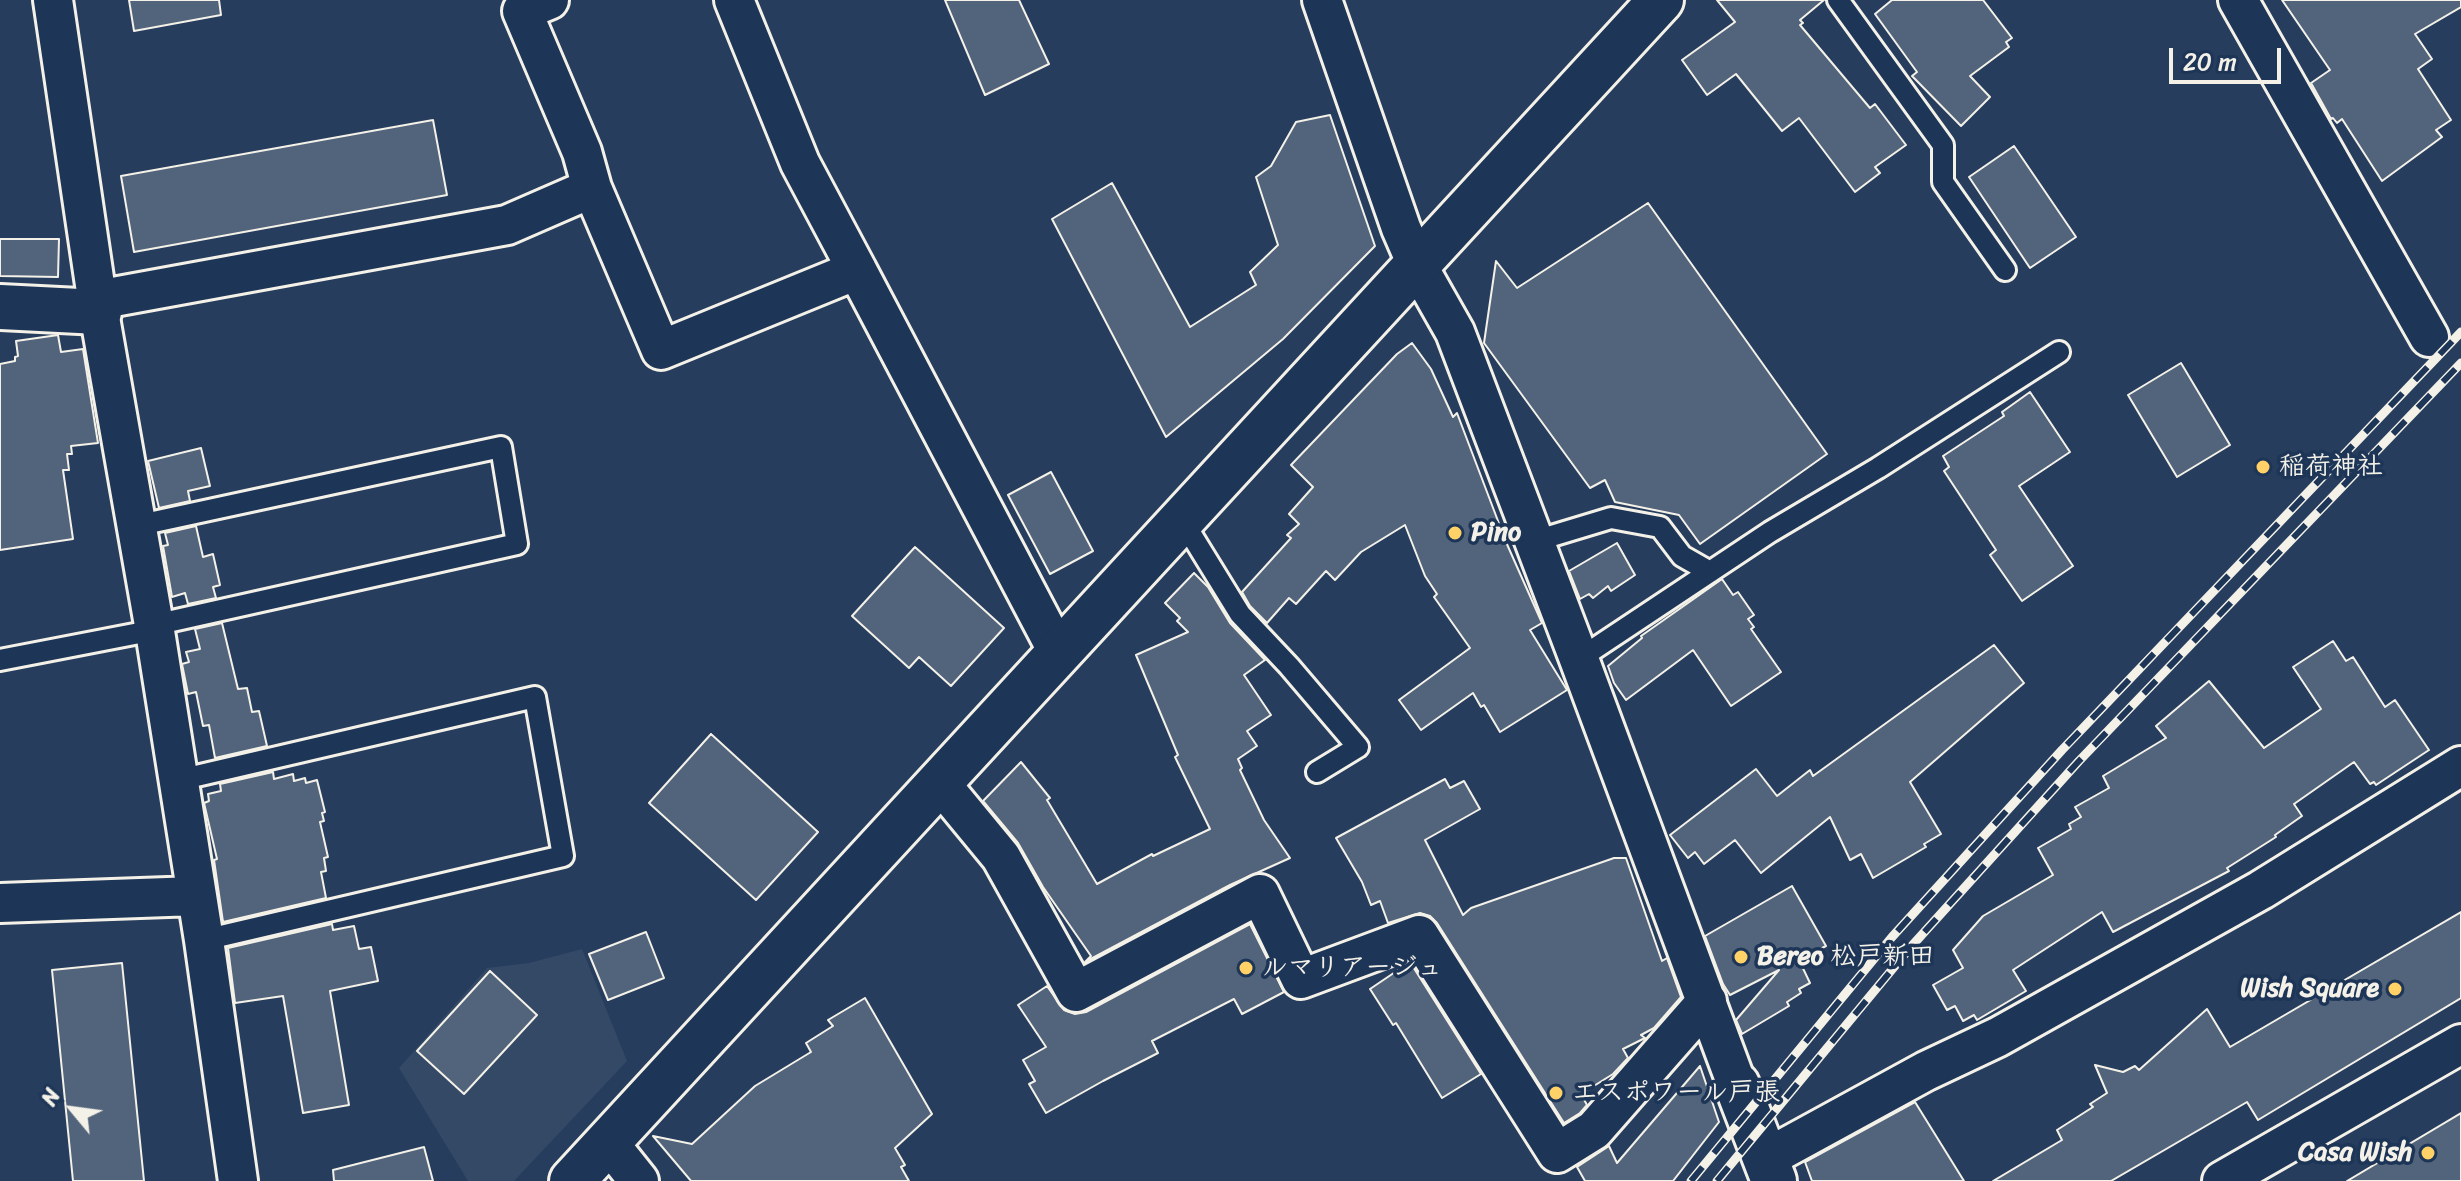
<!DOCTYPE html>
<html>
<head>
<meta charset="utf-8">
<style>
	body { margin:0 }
	#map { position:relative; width:2461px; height:1181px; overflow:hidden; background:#263d5d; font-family:Sriracha,sans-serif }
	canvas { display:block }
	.north { position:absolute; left:32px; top:1069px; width:80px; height:80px; -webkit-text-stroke:6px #1d3557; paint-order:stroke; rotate:299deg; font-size:22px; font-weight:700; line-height:32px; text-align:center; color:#f4f1e8 }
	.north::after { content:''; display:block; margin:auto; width:28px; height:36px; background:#f4f1e8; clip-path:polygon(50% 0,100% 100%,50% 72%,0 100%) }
	.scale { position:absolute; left:2169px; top:48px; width:112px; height:36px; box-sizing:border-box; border:4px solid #f4f1e8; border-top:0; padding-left:10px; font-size:24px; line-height:28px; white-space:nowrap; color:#f4f1e8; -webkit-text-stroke:6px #1d3557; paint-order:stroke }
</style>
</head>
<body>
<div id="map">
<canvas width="2461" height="1181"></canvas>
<div class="north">N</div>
<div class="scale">20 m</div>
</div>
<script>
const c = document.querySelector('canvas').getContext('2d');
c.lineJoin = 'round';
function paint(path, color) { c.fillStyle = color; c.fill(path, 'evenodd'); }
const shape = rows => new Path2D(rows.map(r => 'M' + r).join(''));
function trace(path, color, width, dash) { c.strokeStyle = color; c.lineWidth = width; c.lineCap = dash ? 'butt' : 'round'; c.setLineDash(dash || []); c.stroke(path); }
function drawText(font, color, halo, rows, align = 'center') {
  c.font = font + ' Sriracha,"Klee One",sans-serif'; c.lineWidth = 7; c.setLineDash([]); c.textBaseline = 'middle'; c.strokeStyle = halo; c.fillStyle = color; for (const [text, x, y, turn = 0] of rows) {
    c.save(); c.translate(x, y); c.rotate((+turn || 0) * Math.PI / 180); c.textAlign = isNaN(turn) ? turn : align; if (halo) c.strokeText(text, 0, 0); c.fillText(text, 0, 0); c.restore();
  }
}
const built = shape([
	[582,949,627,1061,514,1181,468,1181,399,1068,487,968,529,963]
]);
const building = shape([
	[129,0,219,0,221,15,134,31,129,0],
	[945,0,1019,0,1049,64,985,95,945,0],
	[1717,0,1824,0,1800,20,1803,23,1800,25,1870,108,1875,104,1906,145,1875,167,1880,173,1855,192,1799,118,1782,131,1736,74,1707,95,1682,60,1735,22,1717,0],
	[1892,0,1983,0,2012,38,2006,42,2009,47,1970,76,1990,97,1961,126,1912,76,1917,72,1875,14,1892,0],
	[2282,0,2461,0,2461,7,2415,34,2432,59,2418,69,2451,120,2436,130,2442,137,2382,181,2342,119,2337,123,2333,118,2331,119,2311,83,2330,70,2282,0],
	[1330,115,1375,246,1283,339,1166,437,1052,219,1112,183,1190,327,1256,285,1250,272,1278,245,1256,177,1271,166,1296,122,1330,115],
	[433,120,447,195,134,252,121,176,433,120],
	[2014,146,2076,237,2030,268,1969,177,2014,146],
	[1648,203,1827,454,1700,544,1679,515,1615,502,1605,480,1590,488,1484,343,1496,261,1517,288,1648,203],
	[0,239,59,239,58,277,0,276,0,239],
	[58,335,61,352,83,349,98,443,71,446,72,454,67,454,69,470,63,470,73,539,0,550,0,364,15,361,15,357,18,356,16,341,58,335],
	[1412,343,1431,369,1453,417,1457,413,1506,542,1542,623,1530,630,1567,690,1500,732,1484,705,1481,707,1473,693,1421,730,1399,700,1470,648,1434,597,1437,594,1425,576,1405,525,1361,552,1335,580,1326,571,1296,604,1289,598,1267,623,1250,606,1242,592,1291,538,1287,535,1299,524,1289,514,1313,487,1291,465,1397,354,1412,343],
	[2181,363,2230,445,2177,477,2128,395,2181,363],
	[2030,392,2070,452,2019,486,2073,566,2022,601,1990,555,1996,550,1944,471,1949,467,1943,456,2004,416,2002,412,2030,392],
	[201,448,210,486,188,491,190,501,159,508,148,461,201,448],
	[1051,472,1093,551,1050,574,1008,495,1051,472],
	[196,526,203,557,213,554,220,585,213,587,216,598,188,604,185,593,172,597,163,546,168,545,165,533,196,526],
	[1617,543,1635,575,1611,591,1608,586,1593,598,1589,594,1580,599,1569,571,1617,543],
	[915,547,1004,628,951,686,919,657,909,668,852,616,915,547],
	[1194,573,1208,587,1230,623,1265,660,1244,675,1271,715,1247,731,1257,746,1238,759,1242,768,1240,770,1264,820,1290,858,1230,885,1085,962,1091,956,1043,887,1018,843,983,801,1021,762,1050,798,1047,800,1097,884,1152,854,1153,856,1210,829,1175,757,1178,755,1136,655,1188,632,1177,621,1180,618,1165,603,1194,573],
	[1722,579,1733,595,1738,592,1754,615,1748,619,1754,627,1751,629,1781,672,1731,706,1693,650,1626,700,1614,683,1608,666,1642,638,1641,636,1722,579],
	[222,623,238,689,247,688,252,712,259,711,267,746,215,758,209,725,203,726,196,692,188,694,182,664,189,662,186,652,200,649,195,629,222,623],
	[2333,641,2346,661,2353,657,2385,707,2395,700,2429,750,2376,785,2374,782,2370,784,2354,762,2294,804,2302,816,2275,835,2276,837,2227,868,2229,871,2113,932,2102,912,2013,970,2026,991,1977,1020,1974,1015,1963,1021,1955,1006,1947,1010,1933,985,1963,968,1953,950,1983,916,2053,875,2038,848,2071,829,2069,824,2081,817,2075,807,2109,788,2103,776,2166,738,2156,726,2209,681,2264,748,2321,709,2293,667,2333,641],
	[1994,645,2024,683,1910,782,1941,834,1924,844,1926,847,1873,878,1861,854,1850,860,1830,817,1761,873,1735,840,1704,864,1695,852,1688,858,1670,835,1756,769,1777,796,1810,770,1813,776,1994,645],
	[711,734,818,832,756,900,649,803,711,734],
	[273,772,274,779,293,774,294,781,305,778,306,783,317,780,325,812,322,813,324,821,320,822,328,857,324,858,326,871,321,872,326,898,223,922,214,860,217,859,204,803,209,801,208,794,221,791,220,784,273,772],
	[1445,779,1450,788,1464,781,1480,809,1425,840,1463,915,1471,908,1614,858,1626,858,1662,961,1667,958,1681,997,1654,1028,1641,1035,1645,1038,1623,1049,1628,1058,1613,1074,1581,1094,1587,1105,1580,1113,1564,1123,1437,923,1430,916,1420,913,1388,923,1380,901,1371,905,1362,882,1336,838,1445,779],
	[1792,886,1826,946,1799,960,1810,983,1799,989,1801,993,1787,1002,1789,1006,1742,1034,1736,1020,1779,970,1730,995,1723,984,1705,936,1792,886],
	[2461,912,2461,998,2258,1120,2247,1102,2111,1181,1993,1181,2062,1140,2057,1130,2093,1107,2090,1104,2107,1093,2095,1065,2123,1072,2135,1066,2139,1070,2207,1009,2230,1047,2461,912],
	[332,924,333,930,354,926,359,949,371,947,378,981,330,991,349,1105,303,1113,283,996,235,1003,228,948,332,924],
	[1250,924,1284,992,1242,1014,1234,999,1152,1041,1158,1053,1103,1081,1046,1113,1029,1084,1035,1081,1023,1060,1046,1047,1018,1005,1047,986,1064,1010,1075,1014,1086,1012,1250,924],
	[646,932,664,978,608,1000,589,954,646,932],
	[1410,962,1481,1074,1442,1098,1396,1023,1393,1025,1370,989,1410,962],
	[122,963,144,1181,73,1181,52,970,122,963],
	[490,971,537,1015,464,1094,417,1051,490,971],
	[865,998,932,1114,895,1148,905,1165,901,1167,909,1181,691,1181,653,1136,692,1144,755,1086,811,1052,806,1043,833,1026,828,1020,865,998],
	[1700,1066,1719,1122,1673,1181,1585,1181,1577,1167,1609,1146,1617,1163,1700,1066],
	[1915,1102,1964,1181,1812,1181,1805,1162,1915,1102],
	[2461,1113,2461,1181,2347,1181,2461,1113],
	[424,1147,433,1181,334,1181,333,1170,424,1147]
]);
const lane = shape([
	[1838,0,1943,145,1943,182,2005,270],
	[1181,518,1240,614,1289,666,1358,747,1317,772],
	[135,526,501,447,517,544,154,625],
	[1535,541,1611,518,1660,527,1682,556,1710,572],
	[1579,659,1770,532,1878,468,2059,352],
	[0,660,155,630],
	[179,780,535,697,563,856,204,940]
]);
const street = shape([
	[53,0,99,312,154,625,204,940,238,1181],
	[549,0,522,11,582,152,592,188,661,350,857,270,800,163,734,0],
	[1322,0,1401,228,1417,265,1455,332,1579,659,1737,1085],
	[2238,0,2429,337],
	[857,270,1059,654],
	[97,300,507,225,592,188],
	[940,783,1001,857,1076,992,1260,894,1301,979,1419,935,1557,1153,1594,1130,1707,1001],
	[0,903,196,896],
	[608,1142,639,1181],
	[1765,1159,1926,1071,1998,1037,2261,890,2461,766],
	[2222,1181,2461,1044]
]);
const secondary = shape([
	[0,307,99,312],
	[1737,1085,1774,1181],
	[572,1181,1661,0]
]);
const rail = shape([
	[1691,1181,1892,937,2062,750,2461,332],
	[1717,1181,1909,949,2079,761,2461,363]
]);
const markers = [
	[2263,467,8,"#ffd166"],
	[1455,533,8,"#ffd166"],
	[1741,957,8,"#ffd166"],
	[1246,968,8,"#ffd166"],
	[2395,989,8,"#ffd166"],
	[1556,1093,8,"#ffd166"],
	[2428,1153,8,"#ffd166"]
];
const poiNames = [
	["稲荷神社",2279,467],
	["Pino",1471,533],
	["Bereo 松戸新田",1757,957],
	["ルマリアージュ",1262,968],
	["Wish Square",2379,989,"right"],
	["エスポワール戸張",1572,1093],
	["Casa Wish",2412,1153,"right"]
];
paint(built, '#334966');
paint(building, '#52647b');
trace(building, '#f4f1e8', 2);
trace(lane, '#f4f1e8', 26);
trace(street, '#f4f1e8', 44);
trace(secondary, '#f4f1e8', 50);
trace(lane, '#1d3557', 20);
trace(street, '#1d3557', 38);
trace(secondary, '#1d3557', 44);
trace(rail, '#f4f1e8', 9);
trace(rail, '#1d3557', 6, [18]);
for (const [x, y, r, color] of markers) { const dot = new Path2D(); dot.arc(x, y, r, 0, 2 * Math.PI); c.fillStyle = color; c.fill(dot); trace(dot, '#1d3557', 3); }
drawText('bold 26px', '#f4f1e8', '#1d3557', poiNames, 'left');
</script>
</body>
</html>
